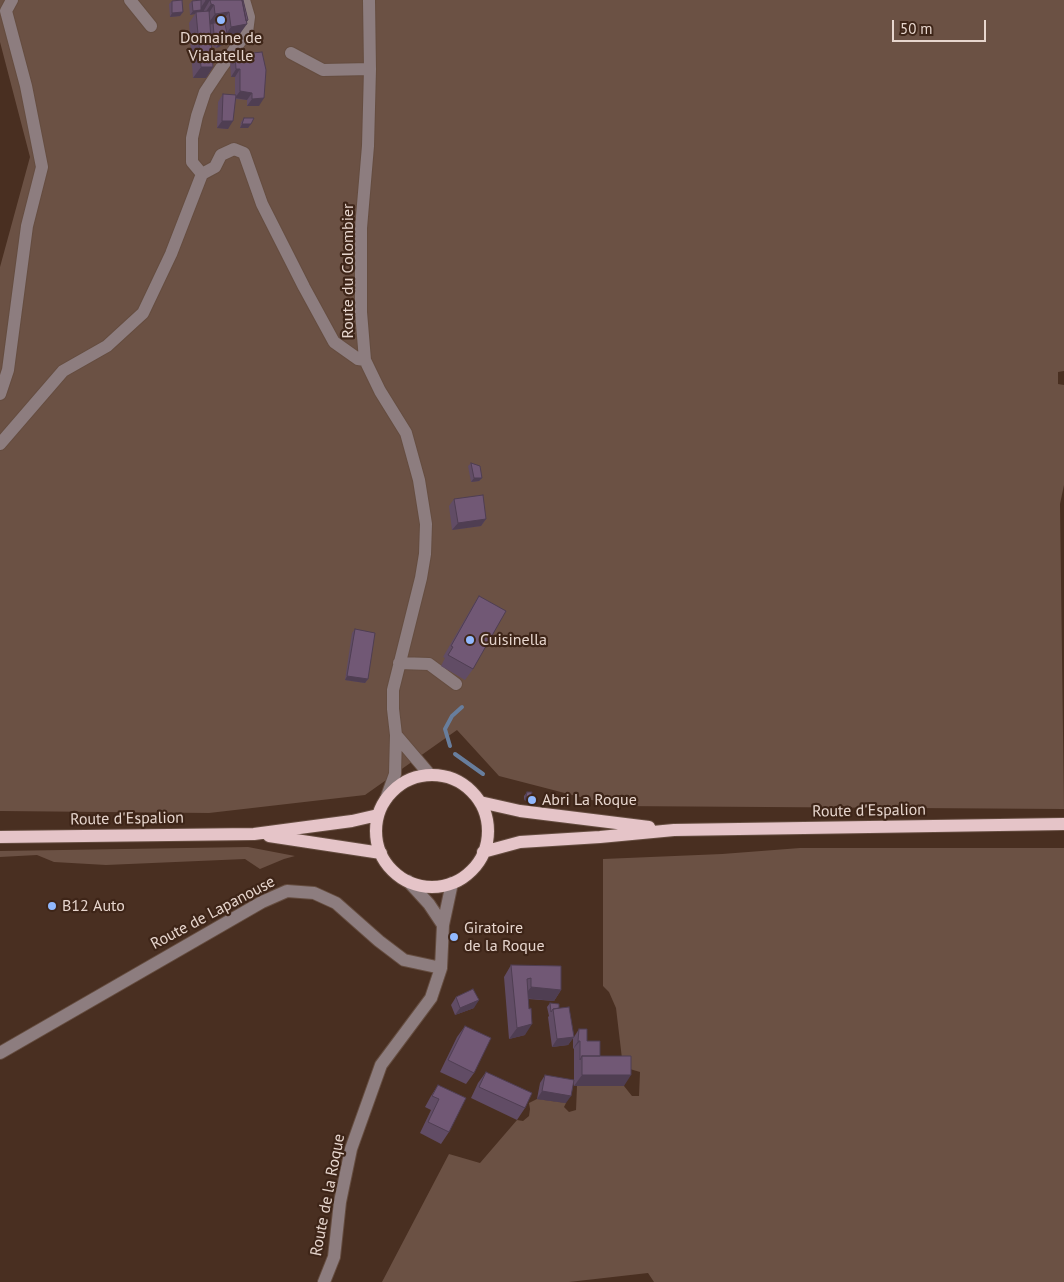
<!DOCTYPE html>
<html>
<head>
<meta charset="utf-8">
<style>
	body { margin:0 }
	#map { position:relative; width:1064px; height:1282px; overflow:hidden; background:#492f21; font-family:"PT Sans",sans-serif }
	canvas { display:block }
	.scale { position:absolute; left:892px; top:20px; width:94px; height:22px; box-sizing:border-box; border:2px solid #e7d6ce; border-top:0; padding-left:6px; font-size:15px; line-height:18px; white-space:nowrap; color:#e7d6ce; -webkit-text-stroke:4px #3e2518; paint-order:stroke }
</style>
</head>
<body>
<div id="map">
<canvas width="1064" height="1282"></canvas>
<div class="scale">50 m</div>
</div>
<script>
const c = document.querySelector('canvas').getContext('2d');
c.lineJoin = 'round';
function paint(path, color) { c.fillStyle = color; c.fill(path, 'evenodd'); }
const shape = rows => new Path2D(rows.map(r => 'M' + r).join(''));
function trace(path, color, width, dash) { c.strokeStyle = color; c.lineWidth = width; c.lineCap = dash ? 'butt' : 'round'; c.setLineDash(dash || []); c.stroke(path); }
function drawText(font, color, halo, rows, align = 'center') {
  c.font = font + ' "PT Sans",sans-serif'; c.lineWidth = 4.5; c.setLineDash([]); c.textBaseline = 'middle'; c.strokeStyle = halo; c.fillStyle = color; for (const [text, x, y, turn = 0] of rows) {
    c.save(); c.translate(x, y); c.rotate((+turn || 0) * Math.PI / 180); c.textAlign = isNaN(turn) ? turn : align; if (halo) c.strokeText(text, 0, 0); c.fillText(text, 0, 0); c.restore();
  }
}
const green = shape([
	[0,0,1064,0,1064,371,1058,372,1058,384,1064,385,1064,485,1060,504,1064,809,615,806,499,776,457,730,365,795,209,813,0,811,0,267,30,157,0,42],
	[248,847,295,856,284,859,260,869,245,859,106,865,54,862,37,855,0,857,0,851],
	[800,848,1064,848,1064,1282,654,1282,648,1273,569,1282,382,1282,449,1154,480,1163,517,1120,523,1121,529,1116,530,1109,529,1103,537,1099,566,1103,564,1107,569,1112,576,1110,577,1086,624,1086,632,1096,639,1096,640,1072,623,1067,616,1008,609,992,603,986,603,859,722,854]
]);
const stream = shape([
	[450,746,445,729,452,716,462,707],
	[455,754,483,774]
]);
const minor = shape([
	[130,0,151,26],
	[369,0,370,69,368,146,361,228,361,312,365,360,380,391,406,433,419,480,426,524,425,554,421,578,393,690,393,709,396,735,395,774,386,799],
	[291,53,323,70,370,69],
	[202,174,192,162,192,138,197,116,205,92,221,68,247,32,249,17,244,0],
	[0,394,8,370,27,226,42,167,26,86,6,11,12,0],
	[0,444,63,371,107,346,143,313,171,254,202,174,215,167,221,155,234,149,244,153,262,204,304,287,334,342,358,359,365,360],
	[399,663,429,664,456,684],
	[396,735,430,775],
	[408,881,429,904,443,925],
	[0,1053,262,902,287,891,314,893,336,903,379,941,404,960,441,968],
	[324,1282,334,1257,340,1202,351,1149,381,1065,431,998,441,968,443,925,452,883]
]);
const major = shape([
	'376 831a56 56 0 1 1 112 0a56 56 0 1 1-112 0Z',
	[480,802,520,811,649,827],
	[269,836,381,853],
	[0,837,254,834,352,821,378,815],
	[483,852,520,842,600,837,674,830,1064,824]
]);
const wall = shape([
	[199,0,243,0,248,20,239,35,228,37,223,44,219,47,216,48,213,46,212,42,213,67,206,78,193,78,189,23,195,14,190,15,189,4,192,1],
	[172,1,183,12,180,16,170,17,169,4],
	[235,55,259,106,247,106,247,100,235,99,228,129,217,128,218,102,223,94,235,95,235,77,231,77,230,62],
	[244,118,251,124,248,128,240,128,241,122],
	[471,463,482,478,479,481,471,482,468,466],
	[454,499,486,519,481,526,452,530,449,506],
	[479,596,473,669,465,680,441,666,445,658,443,657,472,607],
	[355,629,368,679,365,683,345,680,352,633],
	[527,792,528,801,524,800,524,796],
	[511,965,561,990,554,1001,528,999,525,1035,509,1039,504,977],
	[456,997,474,1008,455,1015,451,1005],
	[550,1003,559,1008,574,1037,579,1029,587,1041,600,1056,624,1086,574,1086,574,1048,573,1049,573,1038,568,1045,552,1047,548,1017,549,1016,547,1007],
	[465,1026,474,1073,466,1084,440,1072,457,1037],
	[486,1072,525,1108,517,1120,471,1098,478,1083],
	[545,1075,566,1103,537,1099,540,1083],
	[438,1085,449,1132,441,1144,420,1133,431,1110,425,1107,431,1096]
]);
const shadedWall = shape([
	[206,0,210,0,203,12,196,12,195,14,190,15,193,11,199,10],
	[211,4,214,5,207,16,203,16],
	[183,12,180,16,170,17,172,13],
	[229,12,221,24,218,17,213,24,207,25,215,14],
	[248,20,245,24,247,24,239,35,228,37,223,44,219,47,216,48,231,27],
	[214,34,217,34,212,42,209,42],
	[201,67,213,67,206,78,193,78],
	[236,69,240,69,235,77,231,77],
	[240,91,252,93,247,100,235,98],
	[264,98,259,106,247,106,252,99],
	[222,121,233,121,228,129,217,128],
	[242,124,251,124,248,128,240,128],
	[474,478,482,478,479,481,471,482],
	[486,519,481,526,452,530,458,523],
	[347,676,368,679,365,683,345,680],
	[526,796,531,797,528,801,524,800],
	[531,987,561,990,554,1001,523,998],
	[479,1000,474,1008,455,1015,460,1008],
	[532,1024,525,1035,509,1039,517,1028],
	[574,1037,568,1045,552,1047,557,1039],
	[578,1041,580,1041,574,1048,573,1049],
	[582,1075,631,1075,624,1086,574,1086],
	[542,1091,571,1096,566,1103,537,1099]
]);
const building = shape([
	[182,0,183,12,172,13,172,1,182,0],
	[201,0,201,10,193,11,192,1,201,0],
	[206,0,242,0,247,24,231,27,229,12,215,14,214,5,211,4,210,0,206,0],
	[242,0,243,0,248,20,246,21,242,0],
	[209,11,213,67,201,67,196,12,209,11],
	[223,16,228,37,225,40,222,40,218,38,217,34,214,34,213,23,219,23,218,17,223,16],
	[262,52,266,70,264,98,252,99,252,93,240,91,240,69,236,69,235,55,262,52],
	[223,94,236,95,233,121,222,121,223,94],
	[244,118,254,118,251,124,242,124,244,118],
	[471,463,480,466,482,478,474,478,471,463],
	[483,495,486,519,458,523,454,499,483,495],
	[479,596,506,611,473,669,448,655,453,647,451,646,479,596],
	[355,629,375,633,368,679,347,676,355,629],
	[527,792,532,792,531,797,526,796,527,792],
	[511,965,561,966,561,990,531,987,531,978,527,979,529,1009,531,1008,532,1024,517,1028,511,965],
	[473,989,479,1000,460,1008,456,997,473,989],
	[550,1003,559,1004,559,1008,553,1009,551,1012,550,1003],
	[569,1007,574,1037,557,1039,553,1009,569,1007],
	[465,1026,491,1038,474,1073,448,1060,465,1026],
	[579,1029,587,1029,587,1041,600,1041,600,1056,582,1056,580,1060,580,1041,578,1041,579,1029],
	[582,1056,631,1056,631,1075,582,1075,582,1056],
	[486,1072,532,1093,525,1108,479,1087,486,1072],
	[545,1075,574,1080,571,1096,542,1091,545,1075],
	[438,1085,466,1098,449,1132,428,1122,439,1099,432,1096,438,1085]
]);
const markers = [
	[221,20,5,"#91b8fd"],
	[470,640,5,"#91b8fd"],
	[532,800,5,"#91b8fd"],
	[52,906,5,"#91b8fd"],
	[454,937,5,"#91b8fd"]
];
const poiNames = [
	["Domaine de",221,38,"center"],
	["Vialatelle",221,56,"center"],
	["Cuisinella",480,640],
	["Abri La Roque",542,800],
	["B12 Auto",62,906],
	["Giratoire",464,928],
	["de la Roque",464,946]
];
const streetNames = [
	["Route du Colombier",348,271,-90],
	["Route d'Espalion",869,811,-1],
	["Route d'Espalion",127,819,-1],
	["Route de Lapanouse",213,913,-28],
	["Route de la Roque",328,1195,-79]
];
paint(green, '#6b5144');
trace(stream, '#687e9d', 4);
trace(minor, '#654d40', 14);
trace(major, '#654d40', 14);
trace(minor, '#8d7d7f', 12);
trace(major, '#e5c4c8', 12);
paint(wall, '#614c65');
paint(shadedWall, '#4f3e52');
paint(building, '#715875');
trace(building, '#4f3e52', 1);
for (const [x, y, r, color] of markers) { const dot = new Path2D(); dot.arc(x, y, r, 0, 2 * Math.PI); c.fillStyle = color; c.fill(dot); trace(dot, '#3e2518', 2); }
drawText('16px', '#e7d6ce', '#3e2518', poiNames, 'left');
drawText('16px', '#e7d6ce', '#3e2518', streetNames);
</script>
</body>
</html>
